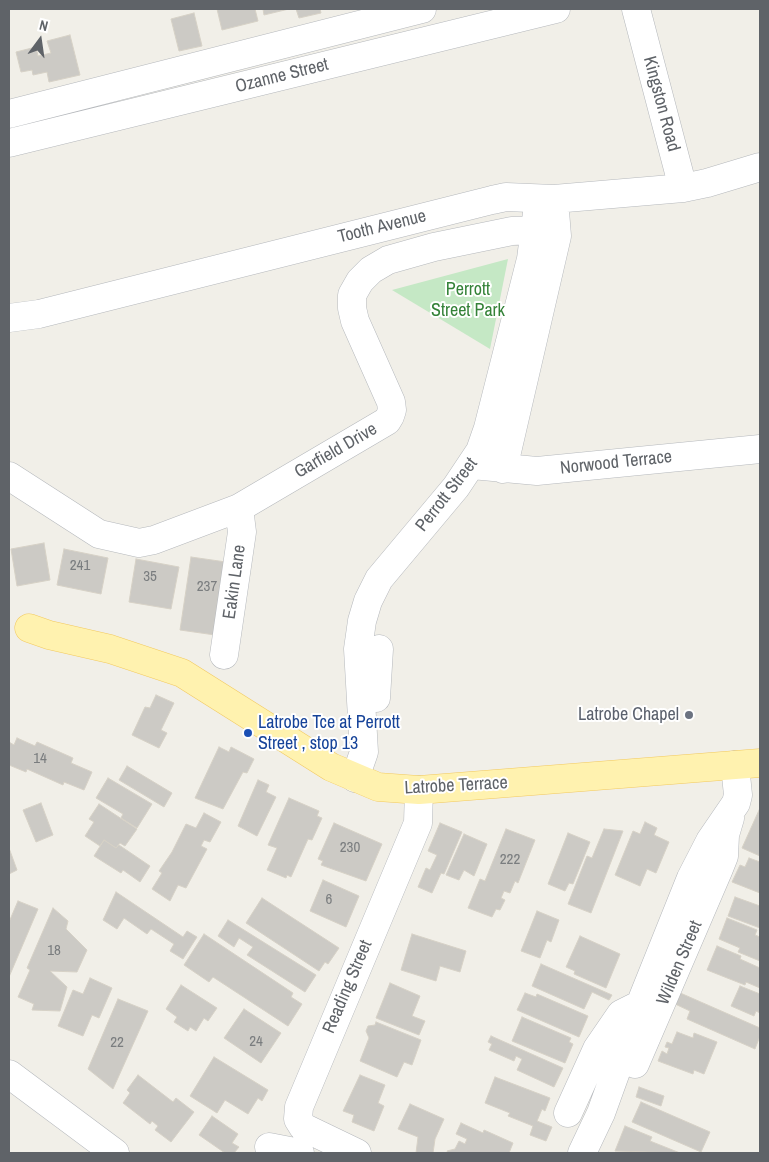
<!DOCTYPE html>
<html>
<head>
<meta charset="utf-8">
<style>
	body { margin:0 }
	#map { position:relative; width:769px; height:1162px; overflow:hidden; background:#f1efe8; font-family:"Archivo Narrow",sans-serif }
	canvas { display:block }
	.frame { position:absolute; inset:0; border:10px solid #5f6368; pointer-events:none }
	.north { position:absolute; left:15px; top:15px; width:50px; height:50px; -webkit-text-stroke:4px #fff; paint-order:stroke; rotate:14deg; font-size:14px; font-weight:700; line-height:20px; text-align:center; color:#5f6368 }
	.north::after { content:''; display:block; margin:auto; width:18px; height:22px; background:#5f6368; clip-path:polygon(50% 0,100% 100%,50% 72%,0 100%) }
</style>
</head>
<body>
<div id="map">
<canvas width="769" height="1162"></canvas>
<div class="frame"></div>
<div class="north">N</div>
</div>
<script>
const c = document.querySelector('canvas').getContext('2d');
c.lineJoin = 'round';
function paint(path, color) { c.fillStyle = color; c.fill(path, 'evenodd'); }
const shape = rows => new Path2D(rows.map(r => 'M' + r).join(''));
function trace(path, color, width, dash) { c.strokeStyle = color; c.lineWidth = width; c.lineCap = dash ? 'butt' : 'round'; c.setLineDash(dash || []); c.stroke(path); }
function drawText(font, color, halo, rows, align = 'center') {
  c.font = font + ' "Archivo Narrow",sans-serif'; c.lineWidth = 4; c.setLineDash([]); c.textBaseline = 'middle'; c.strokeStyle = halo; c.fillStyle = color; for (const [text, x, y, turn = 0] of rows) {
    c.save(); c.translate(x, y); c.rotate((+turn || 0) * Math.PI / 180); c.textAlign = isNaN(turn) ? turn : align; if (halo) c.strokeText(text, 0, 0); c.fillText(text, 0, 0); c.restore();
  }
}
const green = shape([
	[508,259,490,349,392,290]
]);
const building = shape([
	[217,9,255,9,258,21,222,30,217,9],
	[263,9,289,9,264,15,263,9],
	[296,9,320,9,321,13,299,18,296,9],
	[194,13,202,46,179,51,171,19,194,13],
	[70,35,80,75,49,82,47,72,33,75,32,70,21,72,16,52,36,47,38,56,51,53,47,41,70,35],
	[44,543,50,580,17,586,11,549,44,543],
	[64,549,108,558,101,594,57,585,64,549],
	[191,557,226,562,215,635,180,630,191,557],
	[136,559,179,567,171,609,129,602,136,559],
	[156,695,174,703,161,730,167,733,159,748,132,735,145,707,150,708,156,695],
	[17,738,35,746,37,742,73,758,71,763,92,772,84,790,64,782,63,785,27,769,26,772,9,765,9,742,14,745,17,738],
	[219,747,229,752,231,747,254,759,247,773,243,772,223,809,195,798,219,747],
	[127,766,172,793,164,807,119,780,127,766],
	[108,778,152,804,137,828,121,818,123,814,96,798,108,778],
	[258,780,269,785,266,792,276,797,257,836,238,826,258,780],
	[289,798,319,811,317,816,322,818,312,840,308,839,291,877,287,875,286,878,267,870,277,848,268,845,289,798],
	[41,803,53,835,36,842,23,810,41,803],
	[99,804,137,829,125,846,120,843,116,848,104,840,100,846,85,836,94,822,89,819,99,804],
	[760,808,760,856,742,848,760,808],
	[204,813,221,822,210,842,204,840,201,846,207,849,186,888,178,885,170,901,152,889,162,873,159,871,172,852,186,824,196,828,204,813],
	[645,822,657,828,654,835,669,842,656,873,647,869,640,886,615,875,633,831,640,834,645,822],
	[334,823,382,844,366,881,321,865,323,861,318,859,334,823],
	[440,823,462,832,444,874,441,873,432,893,418,887,426,868,430,870,437,855,428,851,440,823],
	[506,829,535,840,518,883,515,881,510,893,504,891,501,898,505,900,500,910,496,909,492,917,468,908,480,879,485,881,506,829],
	[604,829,623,831,591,913,568,904,587,856,592,858,604,829],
	[568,833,590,842,573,884,569,883,565,891,548,884,568,833],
	[464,834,487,844,474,876,464,870,459,880,446,875,464,834],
	[104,840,116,848,119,845,150,866,140,882,123,870,121,873,94,856,104,840],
	[9,848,17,870,9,874,9,848],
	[749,858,760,862,760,893,732,882,740,865,745,867,749,858],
	[323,880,359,896,346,927,310,911,323,880],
	[116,892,183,937,187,931,197,937,183,959,170,951,174,944,151,929,147,934,124,918,117,929,103,920,116,892],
	[735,897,760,906,760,928,728,916,735,897],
	[262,898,339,948,328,964,325,962,319,971,246,923,262,898],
	[18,901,38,909,9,977,9,922,18,901],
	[53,908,68,921,66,929,87,950,77,972,50,971,67,987,60,1011,32,1010,34,1004,18,997,30,970,27,968,53,908],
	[537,911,559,920,551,942,547,940,540,958,521,951,537,911],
	[727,918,757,930,755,935,760,937,760,961,738,952,740,948,719,939,727,918],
	[228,920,316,975,305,992,247,955,253,947,239,938,234,947,218,936,228,920],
	[204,934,293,993,291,997,302,1004,288,1026,213,977,209,982,184,965,204,934],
	[412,934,466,951,460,972,440,966,436,981,401,970,412,934],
	[580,936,620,954,606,988,574,974,575,971,566,967,580,936],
	[717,946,741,956,740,959,760,968,760,988,746,982,745,985,707,970,717,946],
	[541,964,612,995,609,1000,592,992,584,1009,532,986,541,964],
	[90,978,112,988,99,1018,92,1015,83,1036,58,1026,73,990,83,994,90,978],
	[390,983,420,996,412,1016,425,1021,419,1035,376,1018,390,983],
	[181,985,217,1008,208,1021,204,1018,196,1031,190,1027,188,1031,174,1022,177,1017,166,1009,181,985],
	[740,986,760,994,760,1013,756,1011,754,1016,731,1006,740,986],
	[678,992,760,1028,760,1036,755,1049,687,1019,690,1011,673,1003,678,992],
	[525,993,536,997,537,994,588,1016,579,1037,517,1010,525,993],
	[118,999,148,1011,113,1089,88,1069,118,999],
	[244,1009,281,1033,261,1063,224,1038,244,1009],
	[522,1017,571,1038,569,1042,573,1044,565,1063,512,1041,522,1017],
	[376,1022,421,1040,412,1065,404,1062,397,1077,360,1061,369,1038,366,1031,368,1026,375,1025,376,1022],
	[677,1032,693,1038,694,1033,717,1042,704,1074,694,1070,693,1074,658,1061,662,1051,667,1054,669,1048,665,1047,667,1042,672,1044,677,1032],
	[491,1036,563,1068,554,1087,517,1070,522,1059,516,1056,514,1061,489,1050,492,1044,488,1042,491,1036],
	[214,1057,268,1090,262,1101,258,1098,248,1114,225,1100,217,1113,190,1096,214,1057],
	[138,1075,173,1102,176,1098,194,1112,171,1142,155,1130,158,1126,152,1121,150,1124,123,1103,130,1093,127,1090,138,1075],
	[360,1075,385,1085,378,1103,384,1106,374,1131,352,1122,354,1115,343,1111,360,1075],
	[495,1077,550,1098,545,1111,542,1109,537,1121,552,1127,546,1141,530,1135,533,1126,508,1116,510,1113,485,1103,495,1077],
	[639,1087,664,1096,661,1106,636,1097,639,1087],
	[641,1102,710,1132,701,1152,632,1122,641,1102],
	[410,1104,444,1119,435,1139,433,1153,416,1153,418,1137,398,1129,410,1104],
	[212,1116,238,1134,232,1143,239,1147,234,1153,225,1153,199,1135,212,1116],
	[461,1123,483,1133,484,1130,513,1143,509,1153,448,1153,447,1151,455,1149,459,1141,465,1144,467,1139,456,1134,461,1123],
	[625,1126,652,1137,650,1141,680,1153,615,1151,625,1126]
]);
const minor = shape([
	[636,9,683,188],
	[9,114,422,9],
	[9,143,556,9],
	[9,318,39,314,492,200,506,197,554,199,683,188,707,183,760,167],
	[472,465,537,471,760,449],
	[503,469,557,236,554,199],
	[9,476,99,534,139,543,154,540,239,508,387,421,390,416,392,410,391,402,355,321,352,308,352,295,360,281,371,270,388,260,434,247,512,231,535,230],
	[224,655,242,532,239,508],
	[376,698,379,649],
	[355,778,364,752,358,649,362,621,368,601,379,579,456,487,480,451,488,428,531,259,537,213],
	[635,1064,718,871,724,856,725,835,730,818],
	[9,1074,115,1153],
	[568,1113,597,1049,621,1014,635,1007],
	[269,1147,300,1153],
	[357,1153,303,1127,298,1119,299,1107,418,823,419,790],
	[582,1153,601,1113,640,1005,691,878,710,841,736,803,738,795,735,765]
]);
const major = shape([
	[29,628,49,635,110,649,182,673,331,767,378,787,419,790,760,763]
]);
const markers = [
	[689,715,5,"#6b7280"],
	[248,733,5,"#1a4fb4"]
];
const numberNames = [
	["241",80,566],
	["35",150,577],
	["237",207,587],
	["14",40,759],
	["230",350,848],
	["222",510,860],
	["6",329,900],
	["18",54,951],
	["24",256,1042],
	["22",117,1043]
];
const streetNames = [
	["Ozanne Street",282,76,-14],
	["Kingston Road",661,104,75],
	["Tooth Avenue",382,227,-14],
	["Garfield Drive",336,451,-30],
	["Norwood Terrace",616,463,-6],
	["Perrott Street",447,495,-52],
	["Eakin Lane",235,582,-82],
	["Latrobe Terrace",456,786,-3],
	["Wilden Street",680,963,-67],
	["Reading Street",348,987,-67]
];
const parkNames = [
	["Perrott",468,290],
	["Street Park",468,311]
];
const worshipNames = [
	["Latrobe Chapel",679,715]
];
const transitNames = [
	["Latrobe Tce at Perrott",258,723],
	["Street , stop 13",258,744]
];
paint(green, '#c5e8c5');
paint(building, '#cccac5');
trace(building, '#d6d1c6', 1);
trace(minor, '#b5b8bc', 29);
trace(major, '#f2c960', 29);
trace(minor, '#fff', 28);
trace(major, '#fff2af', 28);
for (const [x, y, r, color] of markers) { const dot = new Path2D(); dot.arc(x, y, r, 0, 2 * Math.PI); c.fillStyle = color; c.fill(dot); trace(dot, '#fff', 2); }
drawText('15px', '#7a7d7f', null, numberNames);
drawText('18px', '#5f6368', '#fff', streetNames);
drawText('18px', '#348238', '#fff', parkNames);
drawText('18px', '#5b616d', '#fff', worshipNames, 'right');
drawText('18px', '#164399', '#fff', transitNames, 'left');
</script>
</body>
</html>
